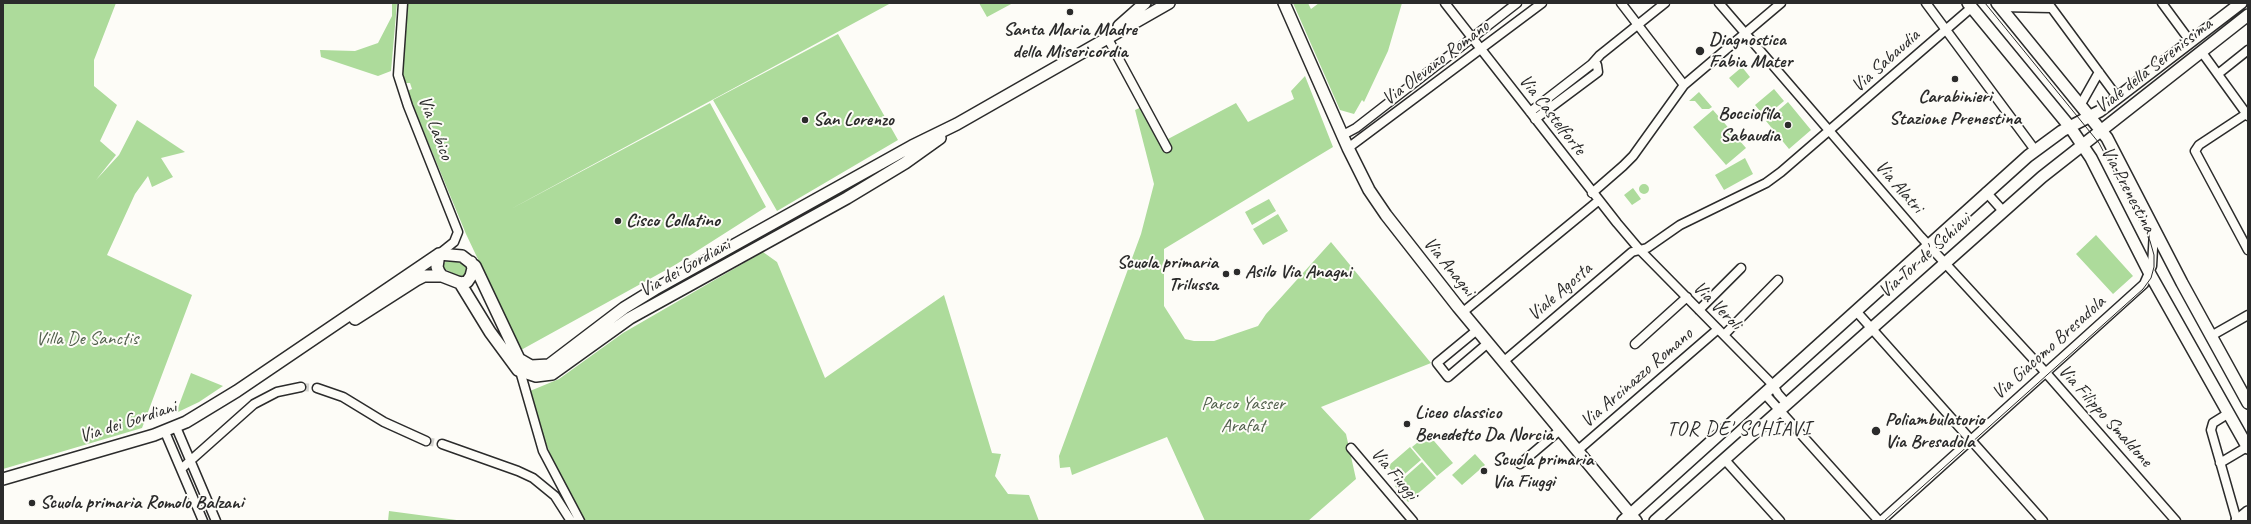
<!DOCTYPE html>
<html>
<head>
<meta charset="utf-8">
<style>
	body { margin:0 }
	#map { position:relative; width:2251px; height:524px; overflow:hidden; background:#fdfcf7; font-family:Caveat,sans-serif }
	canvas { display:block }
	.frame { position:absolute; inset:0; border:4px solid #2b2b2b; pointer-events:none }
</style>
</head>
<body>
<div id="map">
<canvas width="2251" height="524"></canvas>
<div class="frame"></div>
</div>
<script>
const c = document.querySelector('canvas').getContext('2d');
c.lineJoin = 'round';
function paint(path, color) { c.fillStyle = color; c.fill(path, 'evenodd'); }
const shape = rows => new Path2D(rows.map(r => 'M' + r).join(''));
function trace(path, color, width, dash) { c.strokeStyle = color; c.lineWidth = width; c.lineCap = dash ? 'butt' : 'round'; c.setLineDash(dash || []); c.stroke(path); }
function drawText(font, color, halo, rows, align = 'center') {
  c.font = font + ' Caveat,sans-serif'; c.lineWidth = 4; c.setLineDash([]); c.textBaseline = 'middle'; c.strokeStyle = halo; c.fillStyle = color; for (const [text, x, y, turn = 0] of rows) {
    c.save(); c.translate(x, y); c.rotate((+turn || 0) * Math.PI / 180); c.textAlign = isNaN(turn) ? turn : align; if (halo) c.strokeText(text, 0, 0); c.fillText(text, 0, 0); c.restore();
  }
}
const green = shape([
	[3,3,116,3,94,60,94,86,117,105,100,141,116,155,96,180,119,155,137,120,185,152,161,158,173,177,152,187,148,176,135,194,107,255,192,295,142,428,3,469],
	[392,3,397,3,391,71,378,76,321,57,320,50,355,51,378,43,392,16],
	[406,3,891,3,509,210,710,103,766,207,675,265,521,350,466,234,407,91,412,89,410,83,405,83,401,72],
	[979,3,1013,3,987,17],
	[1293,3,1308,3,1311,9,1319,3,1402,3,1388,51,1364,102,1362,100,1354,114,1340,110],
	[838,34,898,140,777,211,713,100],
	[1742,67,1750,77,1738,88,1729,78],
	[1305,76,1333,147,1164,249,1164,306,1185,339,1194,341,1214,341,1258,326,1266,314,1331,242,1431,363,1321,407,1346,434,1356,479,1308,521,1205,521,1167,437,1072,475,1070,467,1060,468,1059,456,1141,234,1154,184,1135,110,1146,105,1168,139,1236,103,1248,122,1294,99,1291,91],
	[1774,89,1784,101,1765,117,1755,105],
	[1699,92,1712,107,1709,109,1702,109,1695,101,1689,101],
	[1788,102,1811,130,1789,149,1766,121],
	[1713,110,1746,148,1726,165,1693,127],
	[1745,158,1753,174,1724,190,1715,175],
	'1639 189a5 5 0 1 1 10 0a5 5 0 1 1-10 0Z',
	[1633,188,1641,199,1632,205,1624,195],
	[1269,199,1276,211,1252,225,1245,212],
	[1278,214,1288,231,1263,245,1253,229],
	[2096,235,2133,276,2113,294,2076,254],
	[763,252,777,262,825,378,944,295,992,453,1001,454,995,476,1008,494,1029,495,1039,521,584,521,553,461,540,428,530,391,559,379,623,333],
	[449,260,461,263,466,267,465,276,460,277,443,268,444,263],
	[191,373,223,386,199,402,176,413],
	[1428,434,1453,463,1437,476,1412,447],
	[1410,447,1421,460,1399,479,1388,466],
	[1475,454,1485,465,1462,485,1452,475],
	[1422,462,1436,478,1408,502,1395,486],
	[389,511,464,521,388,521]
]);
const streetTunnel = shape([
	[301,387,317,388],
	[426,441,442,444]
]);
const street = shape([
	[403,3,398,75,408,106,458,232,454,242,439,254],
	[1445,3,1617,223,1639,249,1773,385,1778,394,1787,404],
	[1621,3,1684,85],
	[1719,3,1921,237,2047,374,2176,521],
	[1926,3,2035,150],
	[2048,3,2118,98],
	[2162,3,2190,41],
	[2000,7,2051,8],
	[1107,37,1167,148],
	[2201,51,2248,116],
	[1592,64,1600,55,1665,3],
	[2218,74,2248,50],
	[2081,104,2099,72],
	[1530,112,1592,64,1597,65,1598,72,1535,119],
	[2246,114,2199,145,2195,151,2248,250],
	[1343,135,1356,128,1517,3],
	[1348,148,1542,3],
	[1986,192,2003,211],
	[1592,193,1623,166,1633,156,1684,85,1781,3],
	[1699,310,1741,268],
	[1856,311,2043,521],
	[1463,312,1598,201],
	[1477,330,1437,363,1448,377,1488,343],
	[1724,335,1778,280],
	[2211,336,2248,315],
	[1635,344,1687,297],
	[1503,362,1632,252,1647,248,1680,225,1766,183,1781,172,1971,8],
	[520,371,543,451,580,521],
	[317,388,343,397,384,422,426,441],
	[1764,393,1879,521],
	[2229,413,2213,423,2211,430,2237,521],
	[176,427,216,521],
	[165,432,203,521],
	[442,444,518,471,533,478,555,496,571,521],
	[1351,448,1413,521],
	[1577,451,1718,329],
	[1725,460,1780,521],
	[2220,463,2247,447],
	[1520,464,1560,430],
	[181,469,254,404,277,392,301,387],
	[1881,521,2144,284,2152,266,2154,231]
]);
const secondary = shape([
	[1284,3,1348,148,1369,190,1386,215,1458,307,1636,521],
	[1968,3,2070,127,2091,158,2150,274,2248,448],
	[1997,3,2107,138,2182,283,2248,403],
	[1119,26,1145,3],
	[439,254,462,256,475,266,519,359,531,366,549,365,624,308,655,289,912,146,957,124,1169,3],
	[439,254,437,267,439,272,442,276,460,283,467,282,471,276,473,268,471,262],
	[460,283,490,332,518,370,536,376,552,374,630,318,847,198,905,163,940,138],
	[355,319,416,280,424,276,442,276],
	[3,479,154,435,186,422,237,391,439,254],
	[1623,521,2028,156,2062,131,2100,111,2241,3],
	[1655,521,2042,177,2248,15],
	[2237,521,2248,512]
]);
const tram = shape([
	[1884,521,2143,289,2151,278,2154,267,2154,255,2150,241,2099,143,1985,3]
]);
const markers = [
	[1070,12,4,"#2b2b2b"],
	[1700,51,5,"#2b2b2b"],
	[1955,79,4,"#2b2b2b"],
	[805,120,4,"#2b2b2b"],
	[1788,125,4,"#2b2b2b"],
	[618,221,4,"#2b2b2b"],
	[1237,272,4,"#2b2b2b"],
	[1226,274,4,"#2b2b2b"],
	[1407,424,4,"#2b2b2b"],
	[1876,431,5,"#2b2b2b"],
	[1484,471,4,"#2b2b2b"],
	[32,503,4,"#2b2b2b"]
];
const poiNames = [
	["Santa Maria Madre",1070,30,"center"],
	["della Misericordia",1070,52,"center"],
	["Diagnostica",1709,40],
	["Fabia Mater",1709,62],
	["Carabinieri",1955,97,"center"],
	["Stazione Prenestina",1955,119,"center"],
	["Bocciofila",1780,114,"right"],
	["Sabaudia",1780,136,"right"],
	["San Lorenzo",813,120],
	["Cisco Collatino",626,221],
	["Scuola primaria",1218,263,"right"],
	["Trilussa",1218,285,"right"],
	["Asilo Via Anagni",1245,272],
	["Liceo classico",1415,413],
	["Benedetto Da Norcia",1415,435],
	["Poliambulatorio",1885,420],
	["Via Bresadola",1885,442],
	["Scuola primaria",1492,460],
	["Via Fiuggi",1492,482],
	["Scuola primaria Romolo Balzani",40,503]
];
const streetNames = [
	["Via Sabaudia",1886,61,-42],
	["Via Olevano Romano",1436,63,-37],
	["Viale della Serenissima",2154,66,-38],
	["Via Castelforte",1552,115,52],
	["Via Labico",435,128,69],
	["Via Alatri",1899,187,49],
	["Via Prenestina",2128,190,62],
	["Via Tor de' Schiavi",1925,256,-42],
	["Via Anagni",1449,267,51],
	["Via dei Gordiani",685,268,-29],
	["Viale Agosta",1560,292,-41],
	["Via Veroli",1717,306,45],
	["Via Giacomo Bresadola",2049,348,-42],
	["Via Arcinazzo Romano",1637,378,-41],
	["Via Filippo Smaldone",2105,416,48],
	["Via dei Gordiani",128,422,-18],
	["Via Fiuggi",1394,474,50]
];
const parkNames = [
	["Villa De Sanctis",87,339],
	["Parco Yasser",1243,404],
	["Arafat",1243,426]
];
const neighbourhoodNames = [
	["TOR DE' SCHIAVI",1739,430]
];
paint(green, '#addb9b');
trace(streetTunnel, '#d3d2ce', 8, [8, 4]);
trace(street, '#2b2b2b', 11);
trace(secondary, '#2b2b2b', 14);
trace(street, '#fdfcf7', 8);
trace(secondary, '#fdfcf7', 11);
trace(tram, '#2b2b2b', 1);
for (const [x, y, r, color] of markers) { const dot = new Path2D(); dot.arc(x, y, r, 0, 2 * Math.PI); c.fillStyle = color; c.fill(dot); trace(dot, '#fdfcf7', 1.5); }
drawText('bold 19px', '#2b2b2b', '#fdfcf7', poiNames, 'left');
drawText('19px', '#2b2b2b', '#fdfcf7', streetNames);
drawText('19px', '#52604d', '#fdfcf7', parkNames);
c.letterSpacing = '1px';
drawText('20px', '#2b2b2b', '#fdfcf7', neighbourhoodNames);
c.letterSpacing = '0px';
</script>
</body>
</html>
